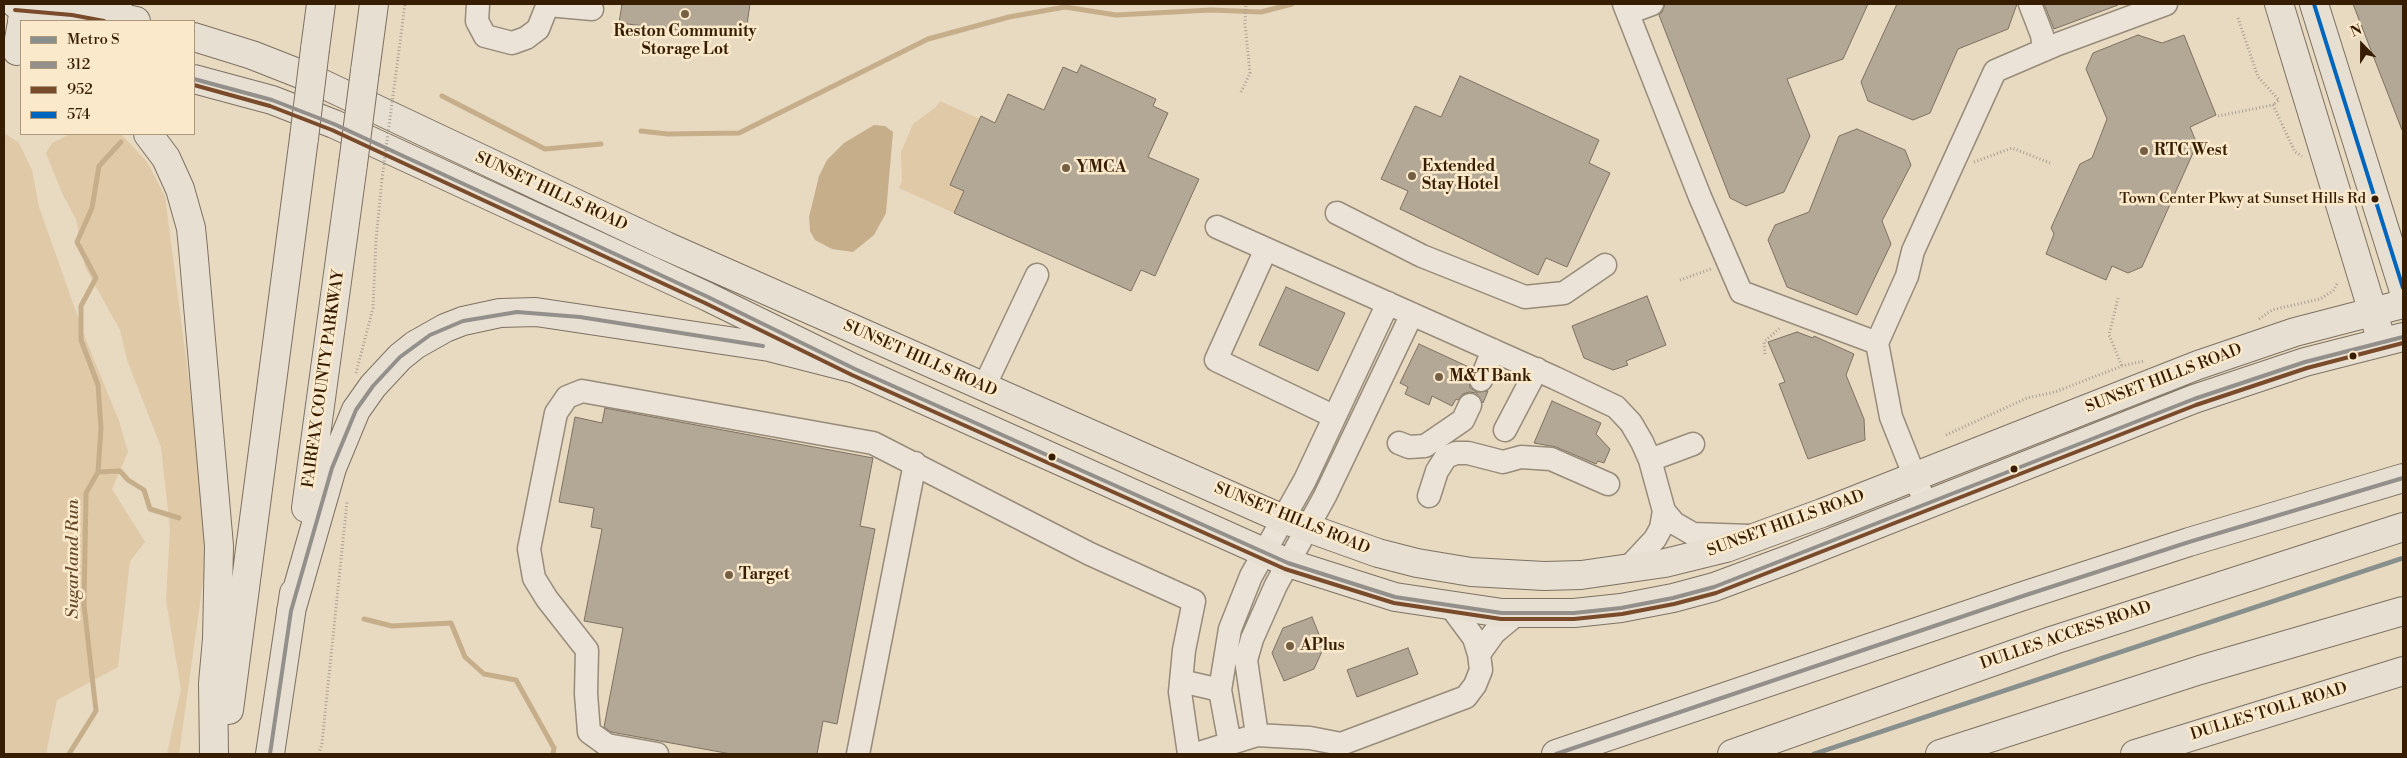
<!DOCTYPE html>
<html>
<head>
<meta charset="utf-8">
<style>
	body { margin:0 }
	#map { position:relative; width:2407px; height:758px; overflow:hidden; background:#e8d9c1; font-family:"Libre Bodoni",serif }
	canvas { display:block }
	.frame { position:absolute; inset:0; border:5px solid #371d01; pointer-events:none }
	.legend { position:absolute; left:20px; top:20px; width:175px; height:115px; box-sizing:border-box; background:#fbe9cc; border:1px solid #ad977b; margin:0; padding:6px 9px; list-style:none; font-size:15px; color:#371d01 }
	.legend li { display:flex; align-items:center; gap:10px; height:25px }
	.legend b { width:25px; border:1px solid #ad977b }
	.north { position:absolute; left:2337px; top:20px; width:50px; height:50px; -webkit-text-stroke:4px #fbe9cc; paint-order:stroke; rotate:338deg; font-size:14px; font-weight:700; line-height:20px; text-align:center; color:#371d01 }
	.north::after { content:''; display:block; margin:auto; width:18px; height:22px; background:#371d01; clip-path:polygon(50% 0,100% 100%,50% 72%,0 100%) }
</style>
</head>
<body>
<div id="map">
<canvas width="2407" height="758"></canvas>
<div class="frame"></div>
<ul class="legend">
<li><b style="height:6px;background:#88908d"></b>Metro S</li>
<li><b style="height:6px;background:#938f8b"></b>312</li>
<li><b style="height:6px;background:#7a4b2a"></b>952</li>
<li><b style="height:6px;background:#0065bd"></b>574</li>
</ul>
<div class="north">N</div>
</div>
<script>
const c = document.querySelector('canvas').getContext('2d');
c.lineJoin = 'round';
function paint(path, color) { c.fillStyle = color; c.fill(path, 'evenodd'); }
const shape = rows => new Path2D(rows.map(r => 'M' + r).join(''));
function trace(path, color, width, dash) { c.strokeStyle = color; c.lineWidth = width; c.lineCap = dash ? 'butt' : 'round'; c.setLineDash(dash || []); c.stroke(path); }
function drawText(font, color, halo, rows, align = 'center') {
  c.font = font + ' "Libre Bodoni",serif'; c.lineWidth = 5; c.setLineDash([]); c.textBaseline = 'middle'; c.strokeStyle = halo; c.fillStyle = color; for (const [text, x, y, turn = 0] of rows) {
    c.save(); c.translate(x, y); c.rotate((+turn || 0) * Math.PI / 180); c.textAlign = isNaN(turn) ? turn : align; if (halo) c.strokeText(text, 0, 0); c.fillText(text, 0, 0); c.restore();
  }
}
const green = shape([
	[940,101,980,119,950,185,964,191,954,213,899,188,902,181,901,152,913,124,936,107],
	[4,133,19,143,32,170,39,207,86,340,119,421,128,452,112,489,145,542,130,561,118,667,57,700,46,754,4,754],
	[70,134,121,134,147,162,165,196,192,405,206,560,179,754,167,754,181,689,166,600,170,529,161,447,127,360,120,330,85,267,76,219,62,193,46,153,52,143]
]);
const water = shape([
	[874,125,885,126,893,132,886,213,874,235,853,252,832,249,815,240,810,231,809,217,819,176,827,160,844,143]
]);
const stream = shape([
	[442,96,545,149,601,144],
	[641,131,668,134,739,133,928,39,1009,17,1065,7,1116,15,1211,10,1261,12,1292,4],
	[98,472,120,471,128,480,144,490,150,509,179,518],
	[364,619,392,626,451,623,465,657,484,674,516,680,554,748,553,754],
	[69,754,96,711,84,605,86,493,98,472,101,428,98,385,81,340,81,306,96,278,77,242,92,208,99,166,121,142]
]);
const building = shape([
	[622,4,750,4,745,38,619,23,622,4],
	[1665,4,1868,4,1843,59,1787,79,1810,136,1784,192,1746,206,1730,198,1659,15,1662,12,1665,4],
	[1897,4,2017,4,2008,29,1958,49,1930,113,1913,120,1868,101,1861,82,1897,4],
	[2044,4,2118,4,2118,5,2054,29,2044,4],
	[2353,4,2403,4,2403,130,2402,130,2353,4],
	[2138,35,2162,43,2184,35,2216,115,2190,127,2197,144,2142,267,2128,273,2112,266,2106,280,2046,254,2054,234,2051,228,2080,164,2092,158,2107,119,2086,69,2093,53,2138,35],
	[1081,65,1156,99,1153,106,1168,113,1148,157,1199,179,1155,276,1141,270,1131,291,954,213,964,191,950,185,981,116,995,123,1008,94,1044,110,1063,67,1077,73,1081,65],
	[1460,76,1599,140,1589,163,1610,173,1567,267,1546,258,1538,275,1400,209,1408,191,1381,179,1415,106,1441,117,1460,76],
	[1857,129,1905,150,1911,165,1882,221,1891,244,1857,315,1787,287,1768,240,1775,225,1809,212,1839,136,1857,129],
	[1286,287,1345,313,1318,371,1259,345,1286,287],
	[1647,296,1666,345,1626,361,1628,365,1613,370,1584,358,1572,326,1647,296],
	[1797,332,1813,338,1814,336,1854,354,1846,375,1864,419,1865,440,1808,459,1779,384,1785,382,1768,342,1797,332],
	[1419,344,1471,368,1468,374,1470,388,1477,392,1488,391,1483,403,1476,393,1469,392,1463,394,1458,400,1456,399,1452,406,1432,396,1429,405,1405,394,1408,387,1400,383,1419,344],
	[1552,401,1601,423,1596,434,1610,449,1604,463,1598,461,1596,464,1556,447,1534,443,1552,401],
	[605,408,873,458,860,526,875,529,837,724,823,721,817,754,731,754,611,732,604,727,623,628,584,621,602,529,591,527,594,508,559,502,575,417,602,423,605,408],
	[1312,617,1324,647,1314,669,1284,681,1272,653,1283,628,1312,617],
	[1408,648,1418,674,1357,697,1347,670,1408,648]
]);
const path = shape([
	[2238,18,2258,77,2279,100,2273,105],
	[398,58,405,4],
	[1241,92,1250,73,1245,24,1246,4],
	[2218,116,2273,105,2295,152,2302,156],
	[1974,162,2012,148,2050,163],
	[1680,280,1711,269],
	[2118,298,2109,335,2122,366],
	[2259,319,2272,310,2320,299,2333,291,2338,282],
	[1765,354,1764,342,1780,328],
	[356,373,373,308,376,240,382,179],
	[1946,435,2027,398,2055,392,2122,366,2144,361],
	[319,754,322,743,347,502]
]);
const minor = shape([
	[478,4,477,21,485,36,512,43,526,38,538,29,548,4],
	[1624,4,1700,197,1741,292,1877,343],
	[2030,4,2042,35,2044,50],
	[548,5,592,9],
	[1628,13,1652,4],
	[1337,213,1422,256,1525,297,1564,293,1605,265],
	[1217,227,1555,378,1616,407,1631,423,1642,442,1650,460,1664,511,1674,523,1693,534,1749,536],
	[1266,249,1216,360,1333,416],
	[1481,380,1493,350],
	[984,387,1037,275],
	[1505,430,1537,369],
	[1399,443,1409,447,1425,446,1463,420,1470,405],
	[1650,460,1693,444],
	[1429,496,1437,471,1446,457,1456,453,1468,453,1503,462,1521,457,1551,459,1608,484],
	[1926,505,1891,417,1877,343,1907,276,1913,251,1995,71,2058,44,2166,4],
	[1626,570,1655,539,1661,528,1664,511],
	[1479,654,1494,633,1518,613],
	[1181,681,1220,690],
	[1257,735,1246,660,1252,639,1276,585,1325,496,1412,314],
	[1230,744,1220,690,1230,629,1251,576,1305,480,1388,303],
	[657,754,607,745,589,732,586,694,587,650,547,599,534,578,529,549,556,413,567,397,582,391,873,443,1090,554,1194,601,1184,650,1180,692,1189,754],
	[858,754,915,463],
	[1196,754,1257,735,1310,738,1341,744,1466,697,1475,685,1481,670,1479,654,1474,638,1451,607]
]);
const major = shape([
	[16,4,73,9,136,21],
	[2279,4,2378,329],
	[2314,4,2403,288],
	[194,37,252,55,308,77,666,246,1283,519,1378,553,1417,563,1471,572,1544,576,1581,575,1665,563,1726,548,1822,513,2198,365,2295,332,2403,304],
	[194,79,272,100,334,124,708,297,855,369,1288,563,1395,597,1502,613,1574,613,1621,608,1673,598,1714,587,1792,558,2194,399,2305,362,2403,337]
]);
const highway = shape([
	[108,4,126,19],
	[22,21,25,4],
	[54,21,57,4],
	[315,49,321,4],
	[17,51,21,28],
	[365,71,374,4],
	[148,134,166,158,180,189,191,228,193,248,219,546,217,639,213,683,214,754],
	[306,508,353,164],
	[291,611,332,468,356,410,373,386,400,357,415,345,445,328,463,321,500,313,536,312,769,347,855,369],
	[229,710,304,138],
	[270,754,294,593],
	[1556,754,2023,596,2189,542,2403,478],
	[1732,754,2054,640,2403,527],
	[1940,754,2200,670,2403,611],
	[2135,754,2403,671]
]);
const pathBridge = shape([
	[382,179,398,58]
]);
const highwayBridge = shape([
	[304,138,315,49],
	[353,164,365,71]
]);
const bus1 = shape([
	[194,79,272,100,334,124,708,297,855,369,1288,563,1395,597,1502,613,1574,613,1621,608,1673,598,1714,587,2194,399,2305,362,2403,337],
	[270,754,291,611,332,468,356,410,373,386,400,357,430,335,463,321,517,312,580,317,763,346],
	[1556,754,2023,596,2189,542,2403,478]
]);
const bus2 = shape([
	[15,10,72,15,104,21],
	[194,85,270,106,332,130,705,303,852,375,1285,569,1394,603,1501,619,1574,619,1622,614,1674,604,1716,593,2196,405,2307,368,2403,343]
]);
const bus3 = shape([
	[2314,4,2403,288]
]);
const metro1 = shape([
	[1814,754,2403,558]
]);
const markers = [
	[685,14,5,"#755f44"],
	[2144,151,5,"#755f44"],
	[1066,168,5,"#755f44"],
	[1412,176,5,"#755f44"],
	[2375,199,4.5,"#371d01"],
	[2353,356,4.5,"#371d01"],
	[1439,377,5,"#755f44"],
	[1052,457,4.5,"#371d01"],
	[2014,469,4.5,"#371d01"],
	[729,575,5,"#755f44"],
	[1290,646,5,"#755f44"]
];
const busNames = [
	["Town Center Pkwy at Sunset Hills Rd",2366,199]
];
const poiNames = [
	["Reston Community",685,32,"center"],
	["Storage Lot",685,50,"center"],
	["RTC West",2154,151],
	["Extended",1422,167],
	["Stay Hotel",1422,185],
	["YMCA",1076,168],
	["M&T Bank",1449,377],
	["Target",739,575],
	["APlus",1300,646]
];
const streetNames = [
	["SUNSET HILLS ROAD",551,192,25],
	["SUNSET HILLS ROAD",920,359,24],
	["FAIRFAX COUNTY PARKWAY",324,379,-82],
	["SUNSET HILLS ROAD",2164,379,-21],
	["SUNSET HILLS ROAD",1292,519,22],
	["SUNSET HILLS ROAD",1786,524,-20],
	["DULLES ACCESS ROAD",2066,636,-19],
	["DULLES TOLL ROAD",2269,712,-17]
];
const waterNames = [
	["Sugarland Run",74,559,-90]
];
paint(green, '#dfc9a7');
paint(water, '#c6ae8b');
trace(stream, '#c6ae8b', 5);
paint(building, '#b3a795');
trace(building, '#7d7161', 1);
trace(minor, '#978b7a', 25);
trace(major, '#7d7161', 30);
trace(highway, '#7d7161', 30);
trace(path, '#a89f93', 3, [1, 2.5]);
trace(minor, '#ebe3d7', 22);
trace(major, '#e7dfd1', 28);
trace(highway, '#e7dfd1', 28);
trace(highwayBridge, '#7d7161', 30, []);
trace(pathBridge, '#a89f93', 3, [1, 2.5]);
trace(highwayBridge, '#e7dfd1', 28);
trace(bus1, '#938f8b', 4);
trace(bus2, '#7a4b2a', 4);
trace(bus3, '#0065bd', 4);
trace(metro1, '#88908d', 5);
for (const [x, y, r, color] of markers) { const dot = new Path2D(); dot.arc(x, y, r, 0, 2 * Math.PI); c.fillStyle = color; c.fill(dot); trace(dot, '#fbe9cc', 2); }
drawText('15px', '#371d01', '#fbe9cc', busNames, 'right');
drawText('bold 16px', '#371d01', '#fbe9cc', poiNames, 'left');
drawText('16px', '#371d01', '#fbe9cc', streetNames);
drawText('italic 18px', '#644929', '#fbe9cc', waterNames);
</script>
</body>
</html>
